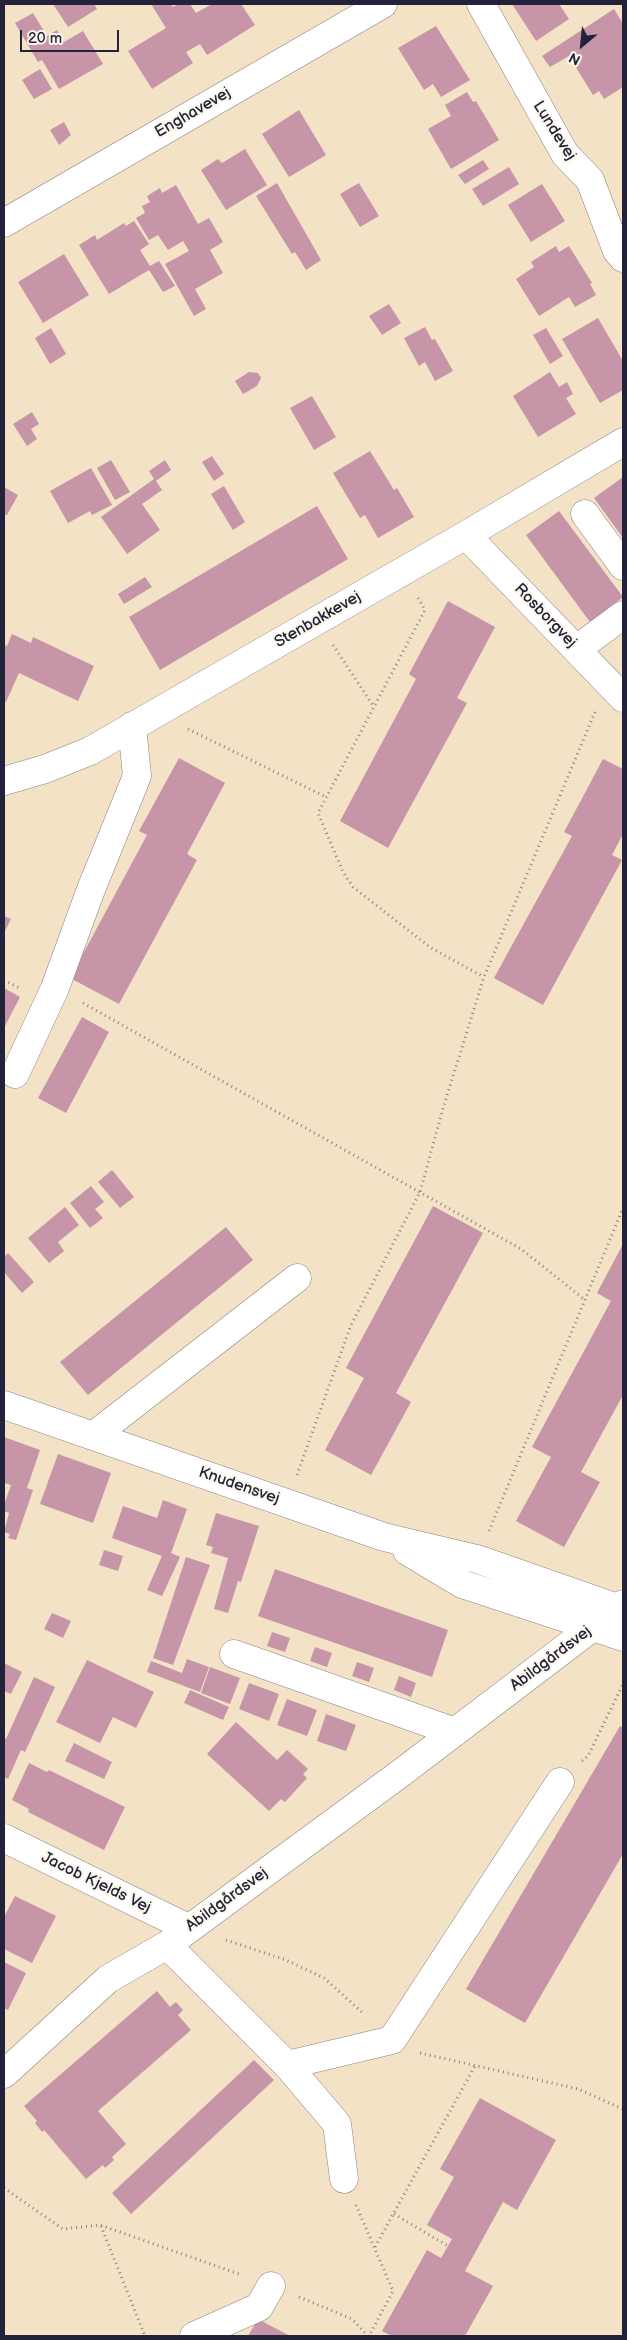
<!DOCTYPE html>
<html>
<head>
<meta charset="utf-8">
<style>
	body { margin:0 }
	#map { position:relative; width:627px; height:2340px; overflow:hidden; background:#f3e2c5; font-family:"Balsamiq Sans",sans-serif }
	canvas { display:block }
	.frame { position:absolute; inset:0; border:5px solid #22223b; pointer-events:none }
	.north { position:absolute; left:557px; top:20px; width:50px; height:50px; -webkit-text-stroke:4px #fbf7ec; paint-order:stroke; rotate:208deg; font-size:14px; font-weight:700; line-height:20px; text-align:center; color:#22223b }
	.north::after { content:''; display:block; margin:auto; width:18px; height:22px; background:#22223b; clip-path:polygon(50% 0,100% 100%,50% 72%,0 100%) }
	.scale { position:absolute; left:20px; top:30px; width:99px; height:22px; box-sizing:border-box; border:2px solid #22223b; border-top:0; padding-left:6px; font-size:15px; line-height:18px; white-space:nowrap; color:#22223b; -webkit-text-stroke:4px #fbf7ec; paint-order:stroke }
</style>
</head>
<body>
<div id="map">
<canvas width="627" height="2340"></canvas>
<div class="frame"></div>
<div class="north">N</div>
<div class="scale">20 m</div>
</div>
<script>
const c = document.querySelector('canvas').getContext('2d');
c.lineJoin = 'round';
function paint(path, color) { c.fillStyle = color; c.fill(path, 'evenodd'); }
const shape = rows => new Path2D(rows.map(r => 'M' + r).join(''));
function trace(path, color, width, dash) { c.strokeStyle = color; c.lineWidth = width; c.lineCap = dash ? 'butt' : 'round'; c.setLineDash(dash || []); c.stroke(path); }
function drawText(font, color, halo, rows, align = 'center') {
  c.font = font + ' "Balsamiq Sans",sans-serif'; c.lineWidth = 4.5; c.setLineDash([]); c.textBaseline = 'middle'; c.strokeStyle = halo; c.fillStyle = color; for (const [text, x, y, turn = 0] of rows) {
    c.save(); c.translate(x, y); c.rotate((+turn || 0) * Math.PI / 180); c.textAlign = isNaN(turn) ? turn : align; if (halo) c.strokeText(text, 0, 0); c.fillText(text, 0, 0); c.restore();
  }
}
const building = shape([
	[53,4,94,4,97,9,68,27],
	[151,4,171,4,173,7,178,4,190,4,196,13,212,4,241,4,255,25,207,55,200,44,186,52,193,63,152,89,128,51,166,28],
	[512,4,559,4,569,19,536,41],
	[614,9,623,24,623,87,604,99,599,91,593,95,569,56,550,67,542,56],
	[33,13,47,36,57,30,64,42,83,31,103,64,59,89,42,60,38,62,15,23],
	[436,26,470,80,441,97,433,84,424,90,398,48],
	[40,69,52,89,34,99,22,80],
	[467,92,473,102,476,101,499,140,451,169,428,129,451,116,445,105],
	[299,110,326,155,289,177,262,134],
	[64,122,71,135,59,145,50,130],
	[245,149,267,185,226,210,201,170,218,159,222,163],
	[483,160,489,169,465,184,458,175],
	[509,167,519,184,483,206,472,189],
	[277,183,321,260,306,270,295,252,292,254,256,196],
	[359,183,379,216,360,227,340,194],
	[542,184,565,221,531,242,508,205],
	[176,185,198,224,209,218,223,242,210,250,223,273,195,289,206,309,194,316,165,264,189,251,183,241,168,250,158,235,149,240,136,218,145,213,142,206,150,202,147,196,160,188,162,193],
	[134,221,149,244,140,250,150,266,159,261,175,286,163,292,149,270,109,294,79,245,95,235,97,240,124,223,126,226],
	[556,246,559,252,569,246,592,283,590,284,596,295,575,307,569,297,539,316,516,279,534,267,531,262],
	[64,254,89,295,43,323,18,282],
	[389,304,401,323,382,335,369,316],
	[598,318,623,361,623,390,600,403,562,339],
	[425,327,432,340,435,339,453,371,435,381,425,362,419,366,404,338],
	[51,328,66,354,50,364,35,338],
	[546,328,563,356,550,364,533,335],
	[249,372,258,373,261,378,257,386,243,394,235,381],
	[550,372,559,387,567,382,573,394,566,398,576,414,538,437,513,396],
	[312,396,336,437,314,450,290,408],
	[32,412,39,424,31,429,37,439,27,446,13,424],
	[370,451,394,490,397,488,414,517,378,538,365,515,360,518,333,473],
	[212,456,224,474,214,481,202,462],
	[111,460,130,492,115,500,97,468],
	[165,460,171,470,156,481,162,490,142,504,160,530,127,554,101,517,154,479,149,471],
	[91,468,112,505,92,515,90,511,68,523,50,491],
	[623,477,623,538,594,498],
	[224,486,245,522,233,530,211,494],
	[4,487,18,495,7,515,4,514],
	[317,506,348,559,160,670,129,617],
	[559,511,623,597,590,622,526,535],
	[145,577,152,587,124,604,118,594],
	[448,601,495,627,457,698,467,703,388,848,340,821,416,679,409,674],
	[12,634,31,643,33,637,94,666,78,701,19,673,6,702,4,701,4,645,7,646],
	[179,758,225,783,187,854,197,860,119,1004,70,978,147,835,139,831],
	[603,759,623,769,623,834,612,855,622,860,543,1005,494,978,572,836,564,832],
	[4,916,11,919,4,933],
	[4,988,20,997,4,1028],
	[82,1017,109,1032,66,1113,38,1098],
	[112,1170,134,1197,120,1208,98,1182],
	[91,1186,104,1202,95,1209,103,1218,90,1228,70,1203],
	[433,1206,483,1233,396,1393,411,1402,371,1475,325,1450,364,1378,346,1368],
	[65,1207,79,1225,58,1242,64,1251,49,1263,28,1238],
	[226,1227,253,1260,88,1395,60,1362],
	[623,1244,623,1395,581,1472,600,1482,564,1547,516,1521,551,1457,532,1447,611,1301,597,1293],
	[8,1253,34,1282,22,1293,4,1272,4,1257],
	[4,1437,40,1450,27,1488,33,1490,16,1540,8,1538,10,1534,4,1532,9,1513,4,1511,4,1505,11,1485,4,1483],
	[58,1454,111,1473,93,1523,40,1504],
	[163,1500,187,1509,171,1553,180,1557,162,1596,147,1590,162,1556,112,1538,123,1506,157,1518],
	[216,1513,259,1526,241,1582,238,1581,228,1613,214,1609,228,1558,211,1553,213,1547,206,1545],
	[104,1550,123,1556,118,1571,99,1565],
	[186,1557,210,1565,173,1665,153,1658],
	[275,1569,448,1630,432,1677,258,1616],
	[52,1613,71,1621,63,1638,44,1629],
	[272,1632,290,1638,285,1652,267,1646],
	[315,1647,332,1653,327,1667,310,1661],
	[187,1659,209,1667,200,1692,147,1672,151,1661,182,1673],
	[87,1660,154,1692,136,1728,113,1717,100,1743,56,1722],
	[357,1662,374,1668,369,1682,352,1676],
	[4,1663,22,1672,11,1694,4,1691],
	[210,1667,240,1678,230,1704,201,1693],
	[399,1676,416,1683,411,1697,394,1690],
	[34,1677,55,1687,25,1752,21,1750,8,1779,4,1777,4,1738,6,1739],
	[249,1683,279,1694,269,1721,239,1709],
	[190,1690,229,1707,223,1720,184,1703],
	[287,1699,317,1710,307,1736,277,1725],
	[326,1714,356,1725,346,1751,317,1741],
	[236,1722,277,1760,287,1750,308,1769,303,1774,307,1778,285,1802,281,1799,269,1811,207,1754],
	[620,1726,623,1728,623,1854,525,2023,466,1989],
	[74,1743,112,1762,104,1779,65,1761],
	[29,1763,47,1772,49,1770,125,1807,104,1850,28,1812,29,1809,12,1800],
	[15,1896,56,1916,32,1963,4,1949,4,1917],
	[4,1962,26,1973,8,2010,4,2008],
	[157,1991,170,2007,176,2002,183,2010,178,2015,191,2030,98,2111,126,2144,112,2157,114,2160,105,2168,103,2165,86,2179,44,2130,42,2132,35,2123,37,2121,24,2106],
	[254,2060,274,2080,131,2214,112,2193],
	[480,2098,556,2140,517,2210,503,2202,465,2271,493,2286,465,2336,392,2336,382,2331,427,2250,441,2258,452,2239,427,2225,454,2177,440,2169],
	[258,2319,290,2336,248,2336]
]);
const path = shape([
	[418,598,425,610,318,813,343,872,353,887,431,948,484,977],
	[333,645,374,707],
	[188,729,326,797],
	[4,980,21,989],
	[83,1003,521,1249,585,1300],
	[297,1475,351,1325,420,1192,444,1105,484,977,595,712],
	[489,1531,623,1208],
	[582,1761,588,1756,623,1684],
	[226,1940,286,1960,324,1978,364,2014],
	[420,2053,578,2089,623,2109],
	[4,2188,63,2229,100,2225,242,2275],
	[356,2205,393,2291,369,2336],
	[394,2214,448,2246],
	[101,2226,145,2336],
	[375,2247,476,2064],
	[299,2297,352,2319,368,2336]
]);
const minor = shape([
	[481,4,565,154,590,180,617,251,623,258],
	[4,223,383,4],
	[585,514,623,566],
	[466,535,623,698],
	[577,649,623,615],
	[4,781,45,769,90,751,466,535,623,442],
	[15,1074,55,988,90,892,137,776,132,726],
	[4,1405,384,1537,477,1559,623,1610],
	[93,1436,297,1278],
	[407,1551,462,1584,623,1637],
	[234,1654,455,1732],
	[4,1838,188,1928],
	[167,1945,287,2065,337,2124,344,2179],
	[287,2065,392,2040,560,1782],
	[4,2074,108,1979,167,1945,401,1773,623,1604],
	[194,2336,259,2307,271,2286]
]);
const streetNames = [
	["Enghavevej",193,113,-30],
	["Lundevej",554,131,58],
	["Rosborgvej",545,616,46],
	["Stenbakkevej",318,620,-30],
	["Knudensvej",239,1486,19],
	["Abildgårdsvej",551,1659,-37],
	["Jacob Kjelds Vej",96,1883,26],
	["Abildgårdsvej",227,1900,-36]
];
paint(building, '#c795a8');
trace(minor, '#8a8280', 29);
trace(path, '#8a8280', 3, [1, 4]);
trace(minor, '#fff', 28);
drawText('16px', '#22223b', '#fbf7ec', streetNames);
</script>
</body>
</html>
